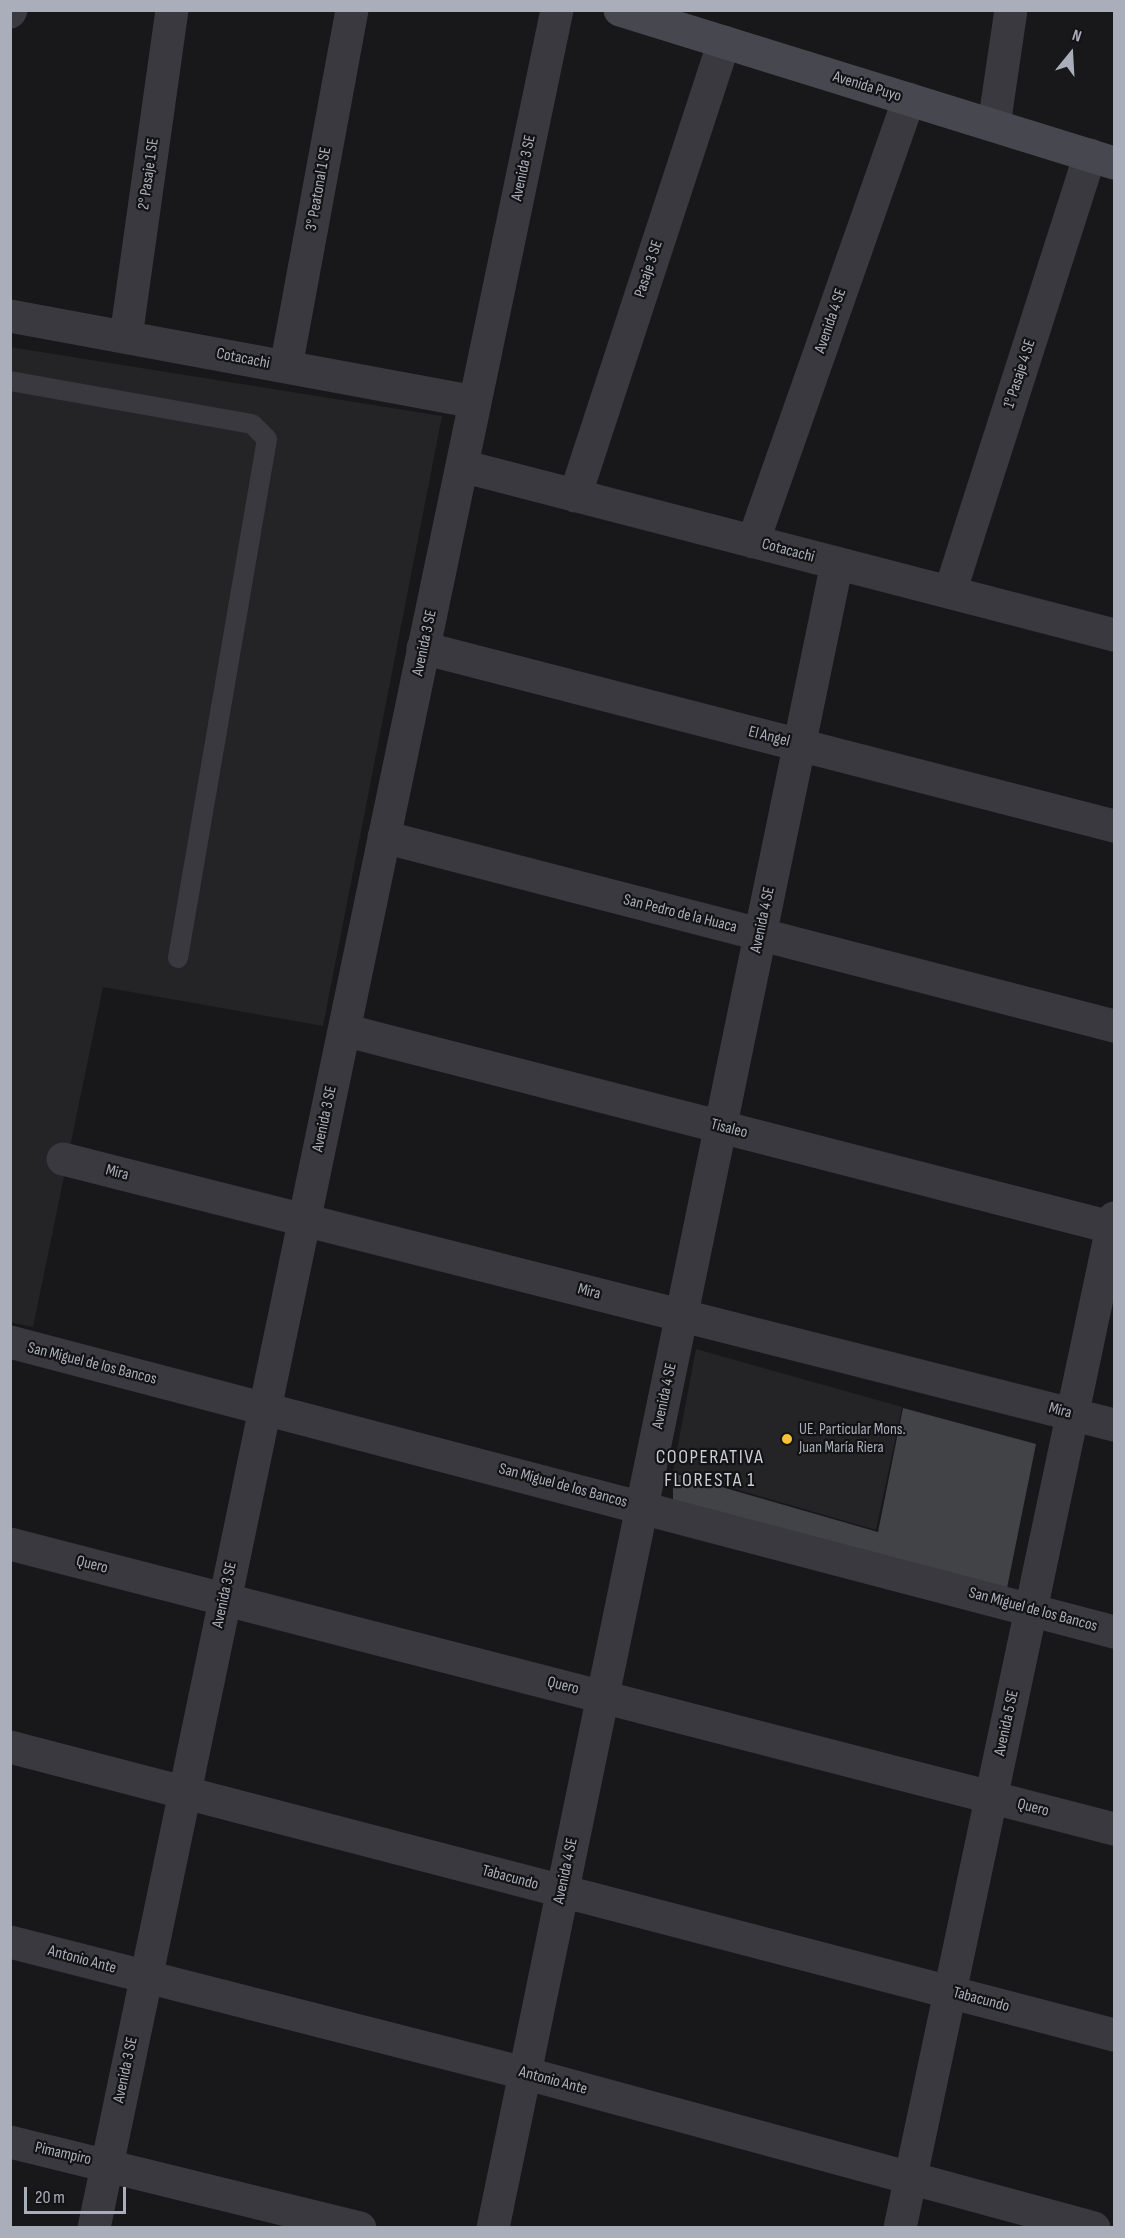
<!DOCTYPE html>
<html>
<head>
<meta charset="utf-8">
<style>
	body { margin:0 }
	#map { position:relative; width:1125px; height:2238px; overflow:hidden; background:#18181a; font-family:"Sofia Sans Condensed",sans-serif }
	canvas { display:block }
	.frame { position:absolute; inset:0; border:12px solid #aaaeba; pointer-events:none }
	.north { position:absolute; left:1041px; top:24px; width:60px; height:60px; -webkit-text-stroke:4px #131315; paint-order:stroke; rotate:18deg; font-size:16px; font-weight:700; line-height:24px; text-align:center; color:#aaaeba }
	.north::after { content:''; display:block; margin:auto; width:21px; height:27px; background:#aaaeba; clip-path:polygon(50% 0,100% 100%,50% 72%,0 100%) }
	.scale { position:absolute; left:24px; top:2187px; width:102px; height:27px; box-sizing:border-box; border:3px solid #aaaeba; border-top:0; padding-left:8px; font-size:18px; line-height:21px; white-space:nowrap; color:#aaaeba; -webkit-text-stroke:4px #131315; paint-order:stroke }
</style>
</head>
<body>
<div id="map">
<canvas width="1125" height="2238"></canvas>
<div class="frame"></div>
<div class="north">N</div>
<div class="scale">20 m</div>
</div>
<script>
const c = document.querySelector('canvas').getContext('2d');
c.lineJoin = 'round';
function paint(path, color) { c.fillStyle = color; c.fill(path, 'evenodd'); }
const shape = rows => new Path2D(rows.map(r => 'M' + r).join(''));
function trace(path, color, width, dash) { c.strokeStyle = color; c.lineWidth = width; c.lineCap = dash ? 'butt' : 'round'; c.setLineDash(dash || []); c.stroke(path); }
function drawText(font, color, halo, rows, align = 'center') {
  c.font = font + ' "Sofia Sans Condensed",sans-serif'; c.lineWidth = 4.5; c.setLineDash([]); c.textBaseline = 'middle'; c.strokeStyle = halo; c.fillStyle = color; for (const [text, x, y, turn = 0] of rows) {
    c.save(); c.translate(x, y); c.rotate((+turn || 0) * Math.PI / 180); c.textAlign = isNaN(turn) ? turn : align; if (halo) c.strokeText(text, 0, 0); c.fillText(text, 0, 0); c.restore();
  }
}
const built = shape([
	[10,347,442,416,323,1026,103,987,33,1327,10,1322],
	[696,1349,902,1407,876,1530,673,1471]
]);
const building = shape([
	[903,1408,1036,1444,1007,1588,673,1510,673,1473,878,1532]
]);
const lane = shape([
	[10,381,252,424,267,439,178,958]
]);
const street = shape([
	[10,12,11,10],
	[994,125,1011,10],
	[10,316,475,402],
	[126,337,172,10],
	[286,367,352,10],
	[462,466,1114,635],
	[575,496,724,42],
	[753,542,909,99],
	[950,592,1090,155],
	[423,648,1114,826],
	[384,837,1114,1026],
	[344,1030,1114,1228],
	[63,1159,1114,1425],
	[10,1342,1114,1632],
	[10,1544,1114,1829],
	[10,1747,1114,2035],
	[10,1942,524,2073,1094,2228],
	[10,2142,360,2228],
	[94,2228,557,10],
	[493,2228,837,563],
	[900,2228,1114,1218]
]);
const secondary = shape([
	[620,10,1114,163]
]);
const markers = [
	[787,1439,6,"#f9c131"]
];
const streetNames = [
	["Avenida Puyo",867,87,17],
	["Avenida 3 SE",524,168,-78],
	["2° Pasaje 1 SE",149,174,-82],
	["3° Peatonal 1 SE",319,189,-80],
	["Pasaje 3 SE",649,269,-72],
	["Avenida 4 SE",831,321,-71],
	["Cotacachi",243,359,11],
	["1° Pasaje 4 SE",1020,374,-72],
	["Cotacachi",788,551,15],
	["Avenida 3 SE",425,643,-78],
	["El Angel",769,737,14],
	["San Pedro de la Huaca",680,914,14],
	["Avenida 4 SE",763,920,-78],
	["Avenida 3 SE",325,1119,-78],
	["Tisaleo",729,1129,14],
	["Mira",117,1173,14],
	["Mira",589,1292,14],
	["San Miguel de los Bancos",92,1364,14],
	["Avenida 4 SE",665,1396,-78],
	["Mira",1060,1411,14],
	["San Miguel de los Bancos",563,1486,15],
	["Quero",92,1565,14],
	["Avenida 3 SE",225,1595,-78],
	["San Miguel de los Bancos",1033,1610,15],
	["Quero",563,1686,14],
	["Avenida 5 SE",1007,1723,-78],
	["Quero",1033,1808,14],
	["Avenida 4 SE",566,1871,-78],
	["Tabacundo",510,1878,15],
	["Antonio Ante",82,1960,15],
	["Tabacundo",981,2000,15],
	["Avenida 3 SE",126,2070,-78],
	["Antonio Ante",553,2081,15],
	["Pimampiro",63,2154,13]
];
const poiNames = [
	["UE. Particular Mons.",799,1430],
	["Juan María Riera",799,1448]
];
const quarterNames = [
	["COOPERATIVA",710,1458],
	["FLORESTA 1",710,1481]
];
paint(built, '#242427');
paint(building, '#424347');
trace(lane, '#39393f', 20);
trace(street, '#39393f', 33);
trace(secondary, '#47484f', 33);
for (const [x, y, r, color] of markers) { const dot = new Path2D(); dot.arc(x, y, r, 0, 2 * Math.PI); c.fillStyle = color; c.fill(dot); trace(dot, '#131315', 2); }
drawText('16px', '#aaaeba', '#131315', streetNames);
drawText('16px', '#aaaeba', '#131315', poiNames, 'left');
c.letterSpacing = '1.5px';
drawText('20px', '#cbcdd6', '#131315', quarterNames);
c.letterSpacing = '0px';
</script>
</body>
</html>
